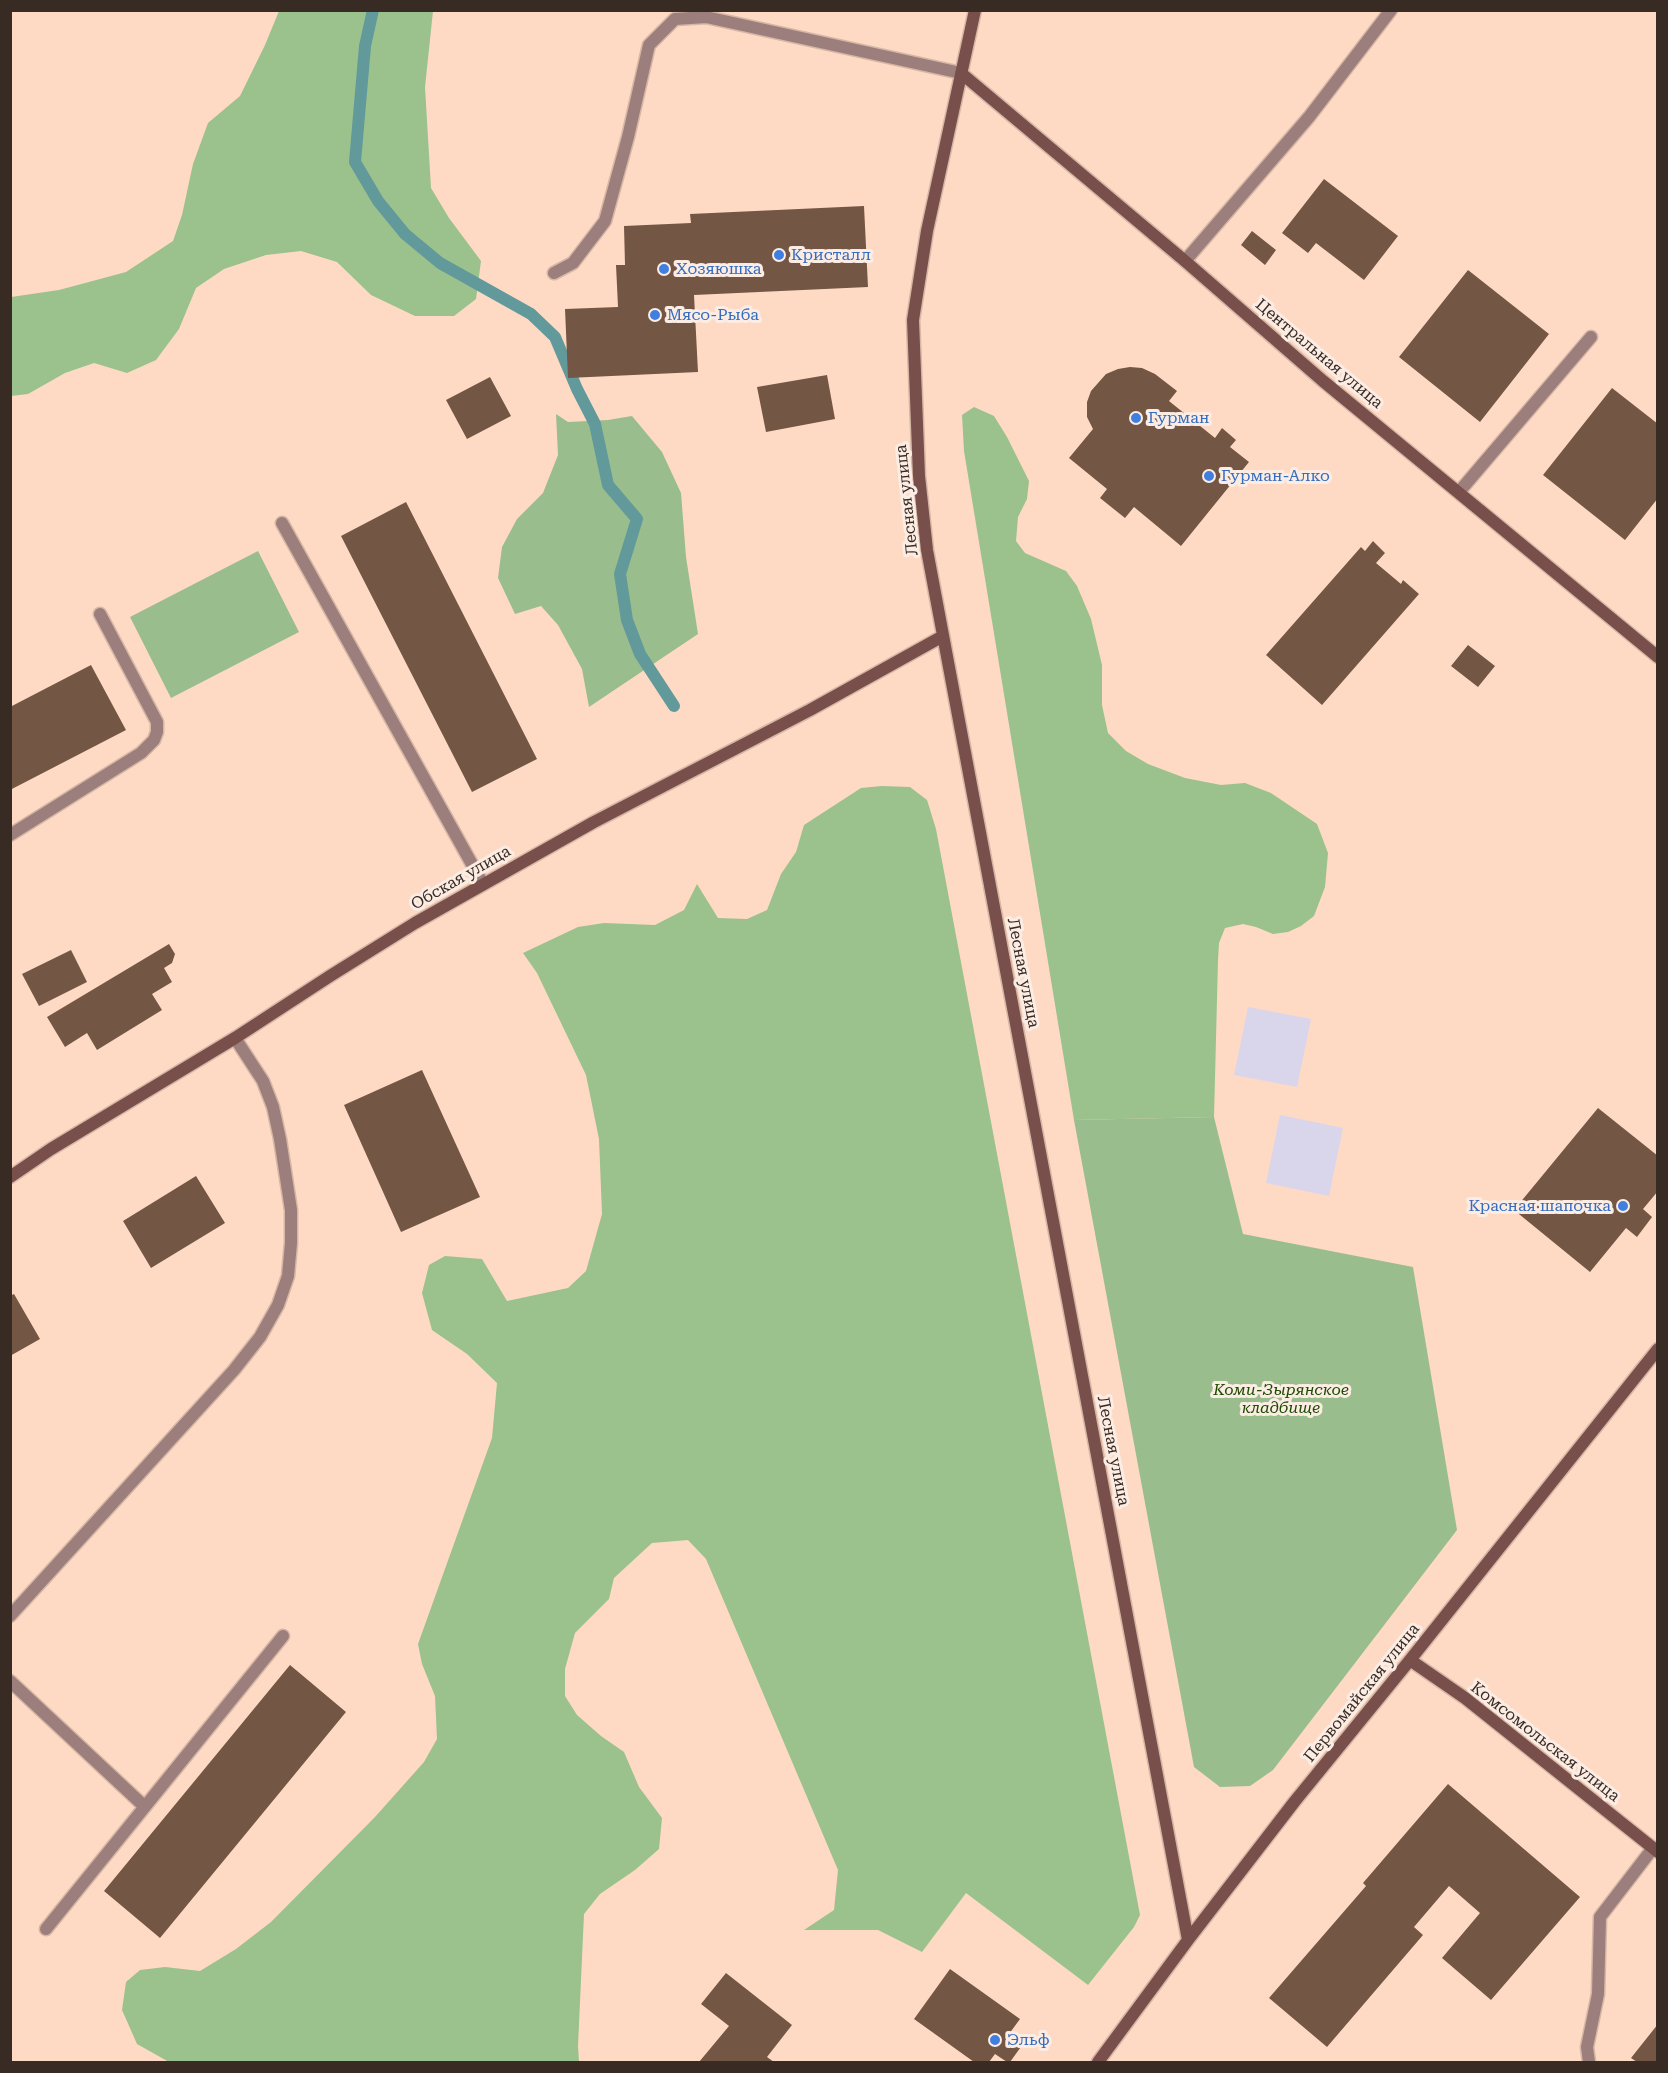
<!DOCTYPE html>
<html>
<head>
<meta charset="utf-8">
<style>
	body { margin:0 }
	#map { position:relative; width:1668px; height:2073px; overflow:hidden; background:#fedac5; font-family:"Roboto Serif",serif }
	canvas { display:block }
	.frame { position:absolute; inset:0; border:12px solid #382b23; pointer-events:none }
</style>
</head>
<body>
<div id="map">
<canvas width="1668" height="2073"></canvas>
<div class="frame"></div>
</div>
<script>
const c = document.querySelector('canvas').getContext('2d');
c.lineJoin = 'round';
function paint(path, color) { c.fillStyle = color; c.fill(path, 'evenodd'); }
const shape = rows => new Path2D(rows.map(r => 'M' + r).join(''));
function trace(path, color, width, dash) { c.strokeStyle = color; c.lineWidth = width; c.lineCap = dash ? 'butt' : 'round'; c.setLineDash(dash || []); c.stroke(path); }
function drawText(font, color, halo, rows, align = 'center') {
  c.font = font + ' "Roboto Serif",serif'; c.lineWidth = 6; c.setLineDash([]); c.textBaseline = 'middle'; c.strokeStyle = halo; c.fillStyle = color; for (const [text, x, y, turn = 0] of rows) {
    c.save(); c.translate(x, y); c.rotate((+turn || 0) * Math.PI / 180); c.textAlign = isNaN(turn) ? turn : align; if (halo) c.strokeText(text, 0, 0); c.fillText(text, 0, 0); c.restore();
  }
}
const industrial = shape([
	[1248,1007,1311,1019,1297,1087,1234,1075],
	[1280,1115,1343,1128,1329,1196,1266,1183]
]);
const green = shape([
	[556,414,568,422,608,420,632,416,662,452,681,493,686,557,698,634,589,707,582,669,558,625,541,606,515,614,498,578,502,547,517,519,543,493,558,455],
	[258,551,299,632,171,698,130,617],
	[1214,1117,1243,1234,1413,1267,1457,1530,1273,1770,1250,1786,1220,1787,1194,1767,1074,1120]
]);
const forest = shape([
	[279,11,433,11,425,87,431,188,449,218,481,261,476,299,454,316,415,316,371,295,337,262,301,251,266,255,224,269,196,288,179,329,156,360,127,373,94,363,65,373,28,394,11,396,11,297,59,290,126,272,173,241,182,215,193,164,208,123,240,96,265,45],
	[974,407,994,416,1007,437,1029,481,1027,499,1018,517,1016,541,1025,553,1066,571,1077,586,1091,619,1102,665,1102,705,1108,733,1126,751,1148,764,1185,778,1221,785,1245,783,1271,793,1317,824,1328,853,1325,887,1314,916,1301,926,1288,932,1273,934,1256,927,1243,924,1225,928,1219,943,1218,960,1214,1117,1074,1120,964,451,962,415],
	[882,786,910,787,927,800,936,829,1140,1915,1134,1927,1088,1985,966,1893,922,1952,878,1930,804,1930,834,1910,838,1870,706,1559,688,1540,652,1543,614,1578,609,1599,575,1633,565,1669,565,1696,577,1715,601,1736,624,1752,639,1787,662,1818,659,1849,635,1870,600,1894,584,1914,578,2046,579,2062,169,2062,137,2044,122,2010,126,1982,140,1970,165,1967,200,1971,236,1949,271,1922,375,1817,424,1762,437,1739,435,1696,422,1664,418,1644,492,1438,497,1383,467,1354,432,1330,422,1293,429,1265,445,1256,482,1259,507,1301,568,1288,586,1271,602,1214,599,1139,586,1075,537,973,523,953,578,927,604,923,655,925,684,910,697,884,718,918,747,919,767,910,781,874,796,852,804,825,861,788]
]);
const stream = shape([
	[373,10,365,46,355,162,378,201,405,234,440,263,531,314,555,337,577,389,595,424,608,485,637,519,620,574,627,620,640,654,674,706]
]);
const building = shape([
	[1324,179,1398,236,1364,280,1316,243,1308,253,1282,233],
	[864,206,868,287,694,295,698,372,568,378,565,309,618,307,616,265,625,265,624,226,691,223,690,214],
	[1252,231,1276,250,1265,265,1241,245],
	[1468,270,1549,334,1480,422,1399,357],
	[1130,367,1142,368,1155,374,1177,391,1169,401,1215,438,1222,428,1236,440,1230,447,1249,462,1181,546,1134,507,1125,518,1100,498,1107,489,1069,458,1093,429,1087,417,1087,402,1091,391,1106,374,1118,369],
	[827,375,835,419,766,432,757,387],
	[490,377,511,416,467,439,446,400],
	[1612,388,1658,424,1658,498,1625,540,1543,475],
	[406,502,537,759,472,792,341,536],
	[1373,541,1385,553,1376,563,1401,584,1403,580,1419,594,1322,705,1266,655,1361,547,1365,551],
	[1468,645,1495,666,1478,687,1451,666],
	[91,665,126,730,10,790,10,707],
	[169,944,175,954,172,963,164,968,172,982,152,994,162,1010,97,1050,87,1033,65,1047,47,1017],
	[71,950,87,982,39,1006,22,974],
	[422,1070,480,1197,401,1232,344,1105],
	[1598,1108,1658,1156,1658,1191,1643,1209,1652,1217,1637,1237,1626,1228,1590,1272,1514,1210],
	[196,1176,225,1223,151,1268,123,1221],
	[14,1294,40,1339,10,1356,10,1296],
	[290,1665,346,1712,160,1938,104,1891],
	[1448,1784,1580,1897,1491,2000,1442,1958,1480,1913,1449,1886,1414,1927,1423,1935,1327,2047,1269,1998,1366,1886,1363,1883],
	[950,1969,1020,2019,1009,2034,1023,2044,1010,2062,1007,2062,995,2054,989,2062,974,2062,914,2019],
	[726,1973,792,2025,767,2057,774,2062,699,2062,729,2026,701,2004],
	[1658,2024,1658,2062,1637,2062,1631,2058]
]);
const lane = shape([
	[1185,261,1309,117,1391,10],
	[554,273,573,263,605,221,628,137,649,45,675,19,706,17,961,73],
	[1459,492,1591,337],
	[282,523,483,884],
	[10,835,141,753,154,740,157,732,157,722,100,614],
	[10,1616,234,1370,260,1337,278,1305,288,1276,291,1243,291,1210,280,1139,273,1107,263,1081,235,1038],
	[10,1681,145,1807],
	[46,1929,283,1636],
	[1589,2062,1587,2047,1598,1994,1600,1917,1653,1848]
]);
const secondary = shape([
	[975,10,927,231,913,320,919,476,927,550,1188,1940],
	[961,73,1185,261,1323,381,1658,657],
	[10,1177,51,1149,235,1038,330,976,415,923,594,822,810,710,943,636],
	[1410,1660,1465,1698,1658,1852],
	[1098,2062,1188,1940,1295,1801,1410,1660,1658,1349]
]);
const markers = [
	[779,255,6,"#3f7fe0"],
	[664,269,6,"#3f7fe0"],
	[655,315,6,"#3f7fe0"],
	[1136,418,6,"#3f7fe0"],
	[1209,476,6,"#3f7fe0"],
	[1623,1206,6,"#3f7fe0"],
	[995,2040,6,"#3f7fe0"]
];
const shopNames = [
	["Кристалл",791,255],
	["Хозяюшка",676,269],
	["Мясо-Рыба",667,315],
	["Гурман",1148,418],
	["Гурман-Алко",1221,476],
	["Красная шапочка",1611,1206,"right"],
	["Эльф",1007,2040]
];
const streetNames = [
	["Центральная улица",1319,354,40],
	["Лесная улица",907,500,-96],
	["Обская улица",461,878,-30],
	["Лесная улица",1023,973,79],
	["Лесная улица",1113,1451,79],
	["Первомайская улица",1362,1693,-51],
	["Комсомольская улица",1545,1742,38]
];
const parkNames = [
	["Коми-Зырянское",1281,1390],
	["кладбище",1281,1408]
];
paint(industrial, '#d9d5eb');
paint(green, '#99bd8c');
paint(forest, '#9bc18d');
trace(stream, '#629a9c', 12);
paint(building, '#745644');
trace(lane, '#d6b7a5', 15);
trace(secondary, '#d6b7a5', 15);
trace(lane, '#9c7f7c', 12);
trace(secondary, '#794f4c', 12);
for (const [x, y, r, color] of markers) { const dot = new Path2D(); dot.arc(x, y, r, 0, 2 * Math.PI); c.fillStyle = color; c.fill(dot); trace(dot, '#fbece4', 2); }
drawText('16px', '#366cbe', '#fbece4', shopNames, 'left');
drawText('16px', '#382b23', '#fbece4', streetNames);
drawText('italic 16px', '#1c4b00', '#fbece4', parkNames);
</script>
</body>
</html>
